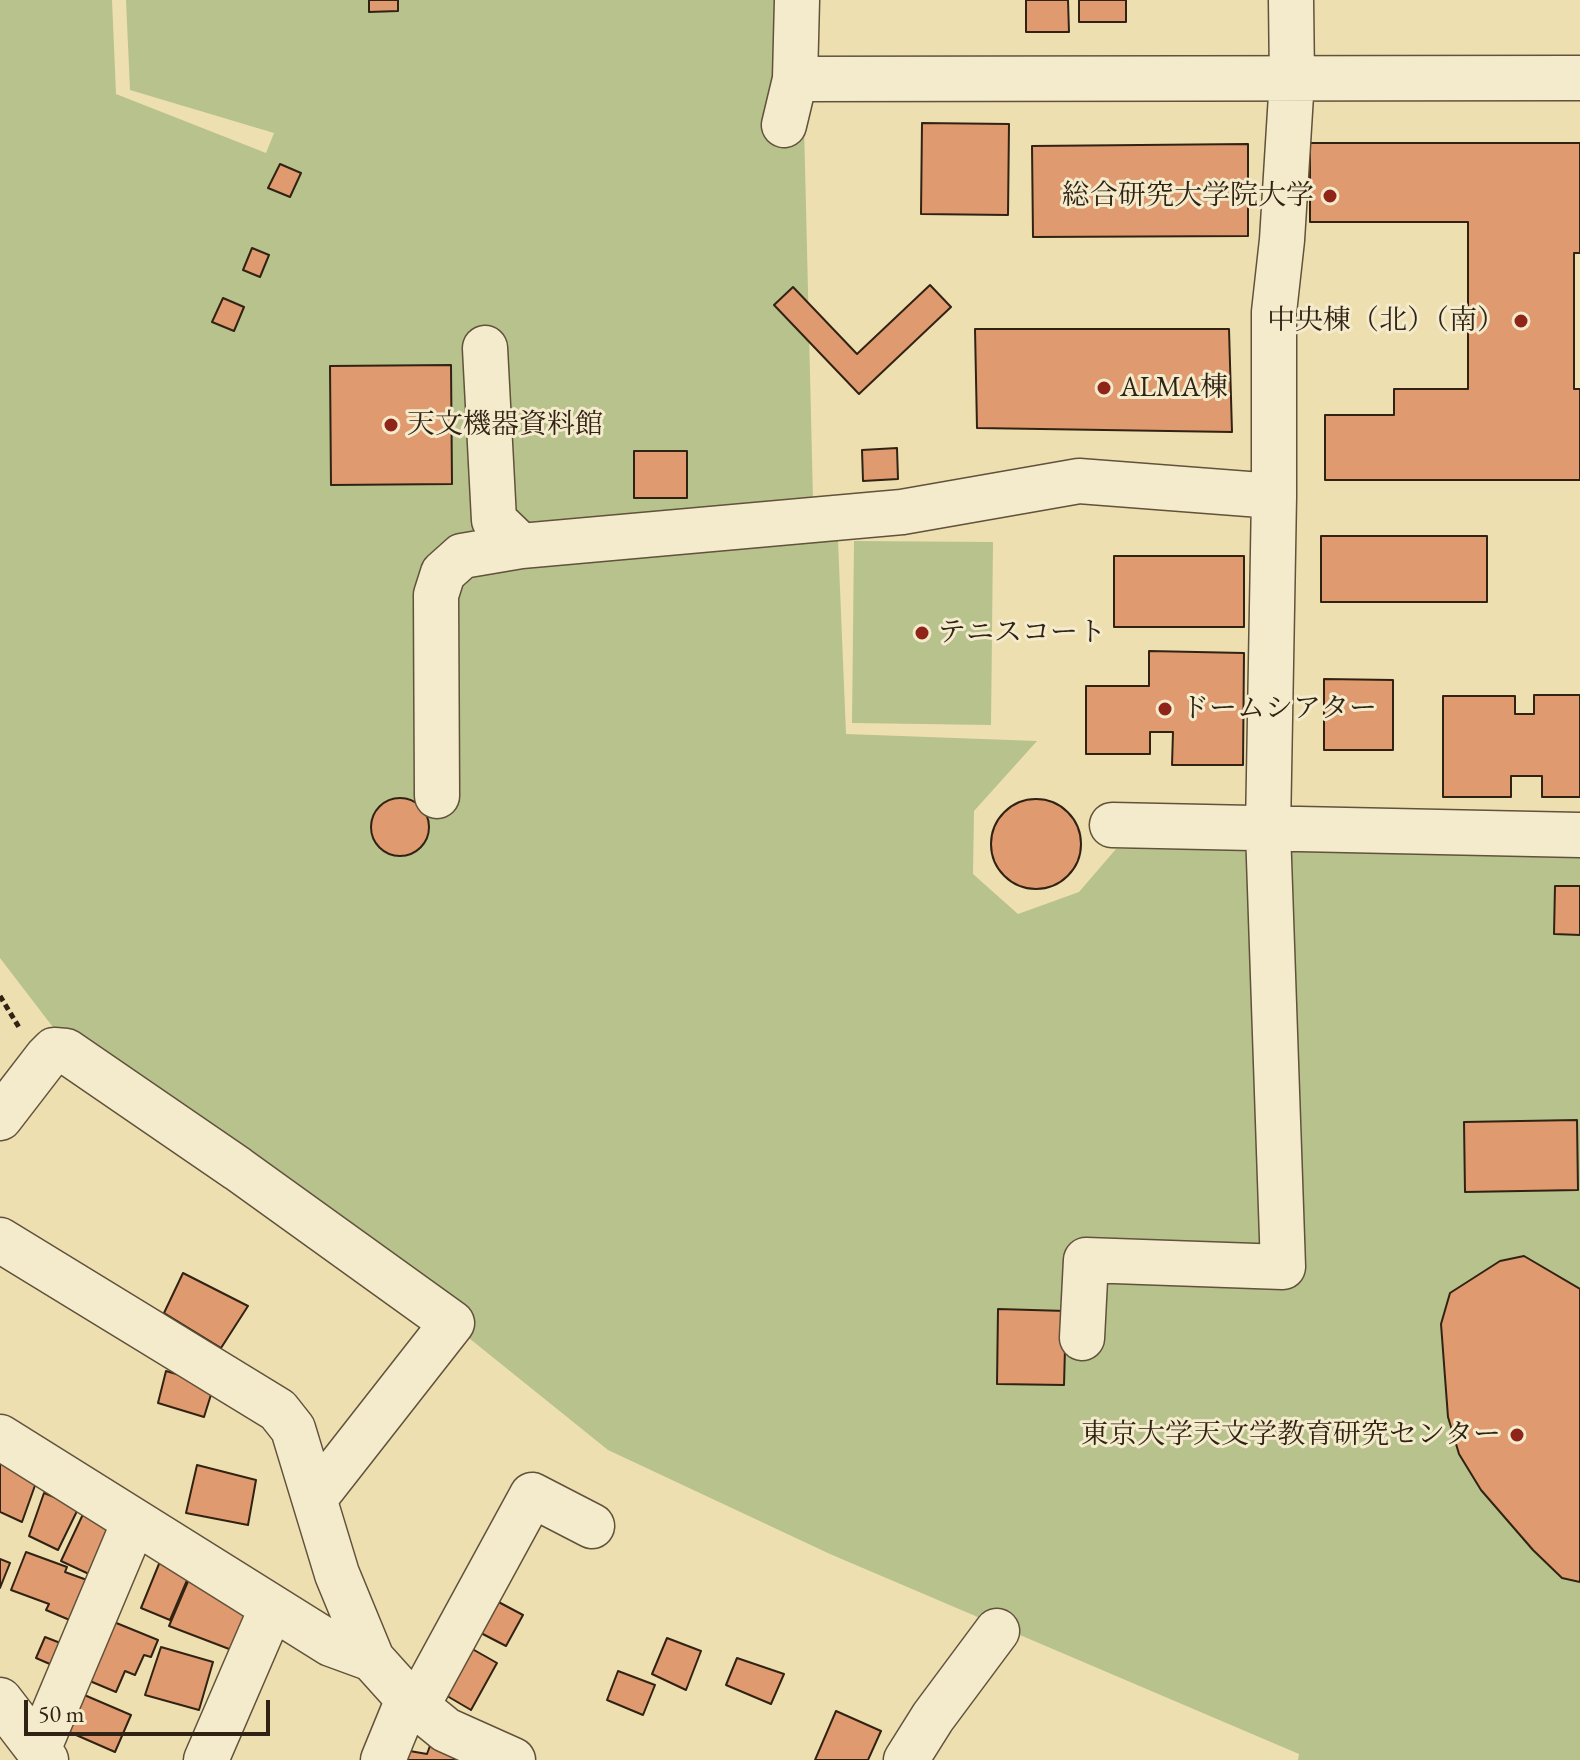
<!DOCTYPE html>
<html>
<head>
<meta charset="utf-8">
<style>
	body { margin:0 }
	#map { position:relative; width:1580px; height:1760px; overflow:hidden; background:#eedfb1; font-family:"EB Garamond",serif }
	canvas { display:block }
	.scale { position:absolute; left:24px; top:1700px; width:246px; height:36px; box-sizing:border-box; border:4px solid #312314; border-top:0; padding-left:10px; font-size:24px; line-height:28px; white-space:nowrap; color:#312314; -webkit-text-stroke:6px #f4eacc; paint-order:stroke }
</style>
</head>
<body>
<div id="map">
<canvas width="1580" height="1760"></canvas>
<div class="scale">50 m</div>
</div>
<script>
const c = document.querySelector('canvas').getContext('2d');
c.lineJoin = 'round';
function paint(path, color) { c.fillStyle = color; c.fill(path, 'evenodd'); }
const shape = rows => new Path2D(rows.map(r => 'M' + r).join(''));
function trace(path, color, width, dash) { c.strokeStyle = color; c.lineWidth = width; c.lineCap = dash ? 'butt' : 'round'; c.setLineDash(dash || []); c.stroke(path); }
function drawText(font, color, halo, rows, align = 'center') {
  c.font = font + ' "EB Garamond","Noto Serif JP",serif'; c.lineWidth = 6; c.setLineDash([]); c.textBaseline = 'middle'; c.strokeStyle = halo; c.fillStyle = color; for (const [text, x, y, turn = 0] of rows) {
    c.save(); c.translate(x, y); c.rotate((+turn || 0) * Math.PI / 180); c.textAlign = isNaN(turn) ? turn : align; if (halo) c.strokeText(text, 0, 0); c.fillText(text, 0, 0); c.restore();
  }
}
const green = shape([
	[0,0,112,0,116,94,266,153,274,133,130,90,126,0,801,0,813,499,591,559,838,540,846,734,1037,741,974,811,973,874,1018,914,1079,892,1116,849,1580,853,1580,1760,1298,1760,1299,1754,830,1554,608,1450,295,1198,62,1039,0,958],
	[854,541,993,542,991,725,852,723]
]);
const building = shape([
	[369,0,398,0,398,11,369,12,369,0],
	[1026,0,1068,0,1069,32,1026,32,1026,0],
	[1079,0,1126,0,1126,22,1079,22,1079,0],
	[922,123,1009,124,1008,215,921,214,922,123],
	[1310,143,1580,143,1580,253,1574,253,1574,389,1580,389,1580,480,1325,480,1325,415,1394,415,1394,389,1468,389,1468,222,1310,222,1310,143],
	[1248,144,1248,236,1033,237,1032,146,1248,144],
	[280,164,301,173,290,197,268,188,280,164],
	[252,248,269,255,260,277,243,270,252,248],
	[930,285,951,307,859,394,774,305,793,287,857,354,930,285],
	[223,298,244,307,234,331,212,322,223,298],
	[975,329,1229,329,1232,432,977,428,975,329],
	[451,365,452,484,331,485,330,366,451,365],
	[897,448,898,479,863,481,862,450,897,448],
	[634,451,687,451,687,498,634,498,634,451],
	[1321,536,1487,536,1487,602,1321,602,1321,536],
	[1114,556,1244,556,1244,627,1114,627,1114,556],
	[1149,651,1244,653,1243,765,1172,765,1173,732,1150,732,1150,754,1086,754,1086,686,1149,686,1149,651],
	[1324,679,1393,680,1393,750,1324,750,1324,679],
	[1534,695,1580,695,1580,797,1542,797,1542,776,1511,776,1511,797,1443,797,1443,696,1515,696,1515,714,1534,714,1534,695],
	'371 827a29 29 0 1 1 58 0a29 29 0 1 1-58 0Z',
	'991 844a45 45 0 1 1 90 0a45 45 0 1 1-90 0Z',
	[1555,886,1580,886,1580,935,1554,934,1555,886],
	[1577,1120,1578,1190,1465,1192,1464,1122,1577,1120],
	[1524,1256,1580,1289,1580,1582,1562,1578,1533,1550,1481,1490,1459,1454,1448,1417,1441,1324,1450,1293,1500,1261,1524,1256],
	[183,1273,248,1306,221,1348,164,1313,183,1273],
	[998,1309,1066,1311,1064,1385,997,1384,998,1309],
	[166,1371,214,1385,204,1417,158,1403,166,1371],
	[0,1462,38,1477,22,1522,0,1512,0,1462],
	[197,1465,256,1480,248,1525,186,1513,197,1465],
	[44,1493,79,1507,58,1550,29,1536,44,1493],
	[85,1510,113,1523,89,1574,61,1561,85,1510],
	[26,1552,67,1567,65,1572,87,1580,72,1621,46,1610,49,1604,11,1590,26,1552],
	[0,1559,10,1563,0,1588,0,1559],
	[161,1559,191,1571,170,1620,141,1608,161,1559],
	[189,1579,256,1604,237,1652,169,1626,189,1579],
	[491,1598,523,1615,506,1646,475,1630,491,1598],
	[109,1620,158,1640,151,1657,144,1655,135,1675,125,1671,116,1692,85,1679,109,1620],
	[45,1637,68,1646,59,1668,36,1658,45,1637],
	[667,1638,701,1651,686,1690,652,1674,667,1638],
	[467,1646,497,1663,471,1710,442,1693,467,1646],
	[161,1647,213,1662,199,1710,145,1695,161,1647],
	[737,1658,784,1674,771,1704,726,1685,737,1658],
	[618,1671,655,1685,643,1715,607,1700,618,1671],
	[82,1694,131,1715,115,1752,67,1731,82,1694],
	[836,1711,881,1731,868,1760,815,1760,836,1711],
	[431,1743,467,1760,401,1760,404,1750,427,1754,431,1743]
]);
const path = shape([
	[0,996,20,1029]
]);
const minor = shape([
	[795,79,797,0],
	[784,125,795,79,1580,78],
	[485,348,494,520,521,546],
	[437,796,436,595,443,573,462,556,521,546,902,512,1079,481,1274,496],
	[1112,825,1580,835],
	[0,1118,47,1057,54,1050,66,1051,238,1169,452,1323,315,1498],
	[0,1240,278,1410,293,1429,337,1574,372,1659,408,1699,446,1730,513,1760],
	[1082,1338,1086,1260,1283,1267,1268,830,1274,496,1274,312,1282,240,1292,79,1291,0],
	[0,1437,331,1644,372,1659],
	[0,1700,46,1760],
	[417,1706,532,1495,592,1526],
	[38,1750,134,1522],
	[206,1760,272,1607],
	[383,1760,408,1699],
	[906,1760,933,1717,997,1631]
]);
const markers = [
	[1330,196,8,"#8f2418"],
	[1521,321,8,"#8f2418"],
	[1104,388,8,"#8f2418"],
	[391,425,8,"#8f2418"],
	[922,633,8,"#8f2418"],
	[1165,709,8,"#8f2418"],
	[1517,1435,8,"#8f2418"]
];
const poiNames = [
	["総合研究大学院大学",1314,196,"right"],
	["中央棟（北）（南）",1505,321,"right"],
	["ALMA棟",1120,388],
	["天文機器資料館",407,425],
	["テニスコート",938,633],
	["ドームシアター",1181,709],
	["東京大学天文学教育研究センター",1501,1435,"right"]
];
paint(green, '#b7c28d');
paint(building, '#e09a6f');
trace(building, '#312314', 2);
trace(minor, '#60523b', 47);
trace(path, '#312314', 5, [6, 4]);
trace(minor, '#f4eacc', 44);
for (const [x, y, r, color] of markers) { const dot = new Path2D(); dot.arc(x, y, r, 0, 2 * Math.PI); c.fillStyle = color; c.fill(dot); trace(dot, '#f4eacc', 3); }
drawText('28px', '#312314', '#f4eacc', poiNames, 'left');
</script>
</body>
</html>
